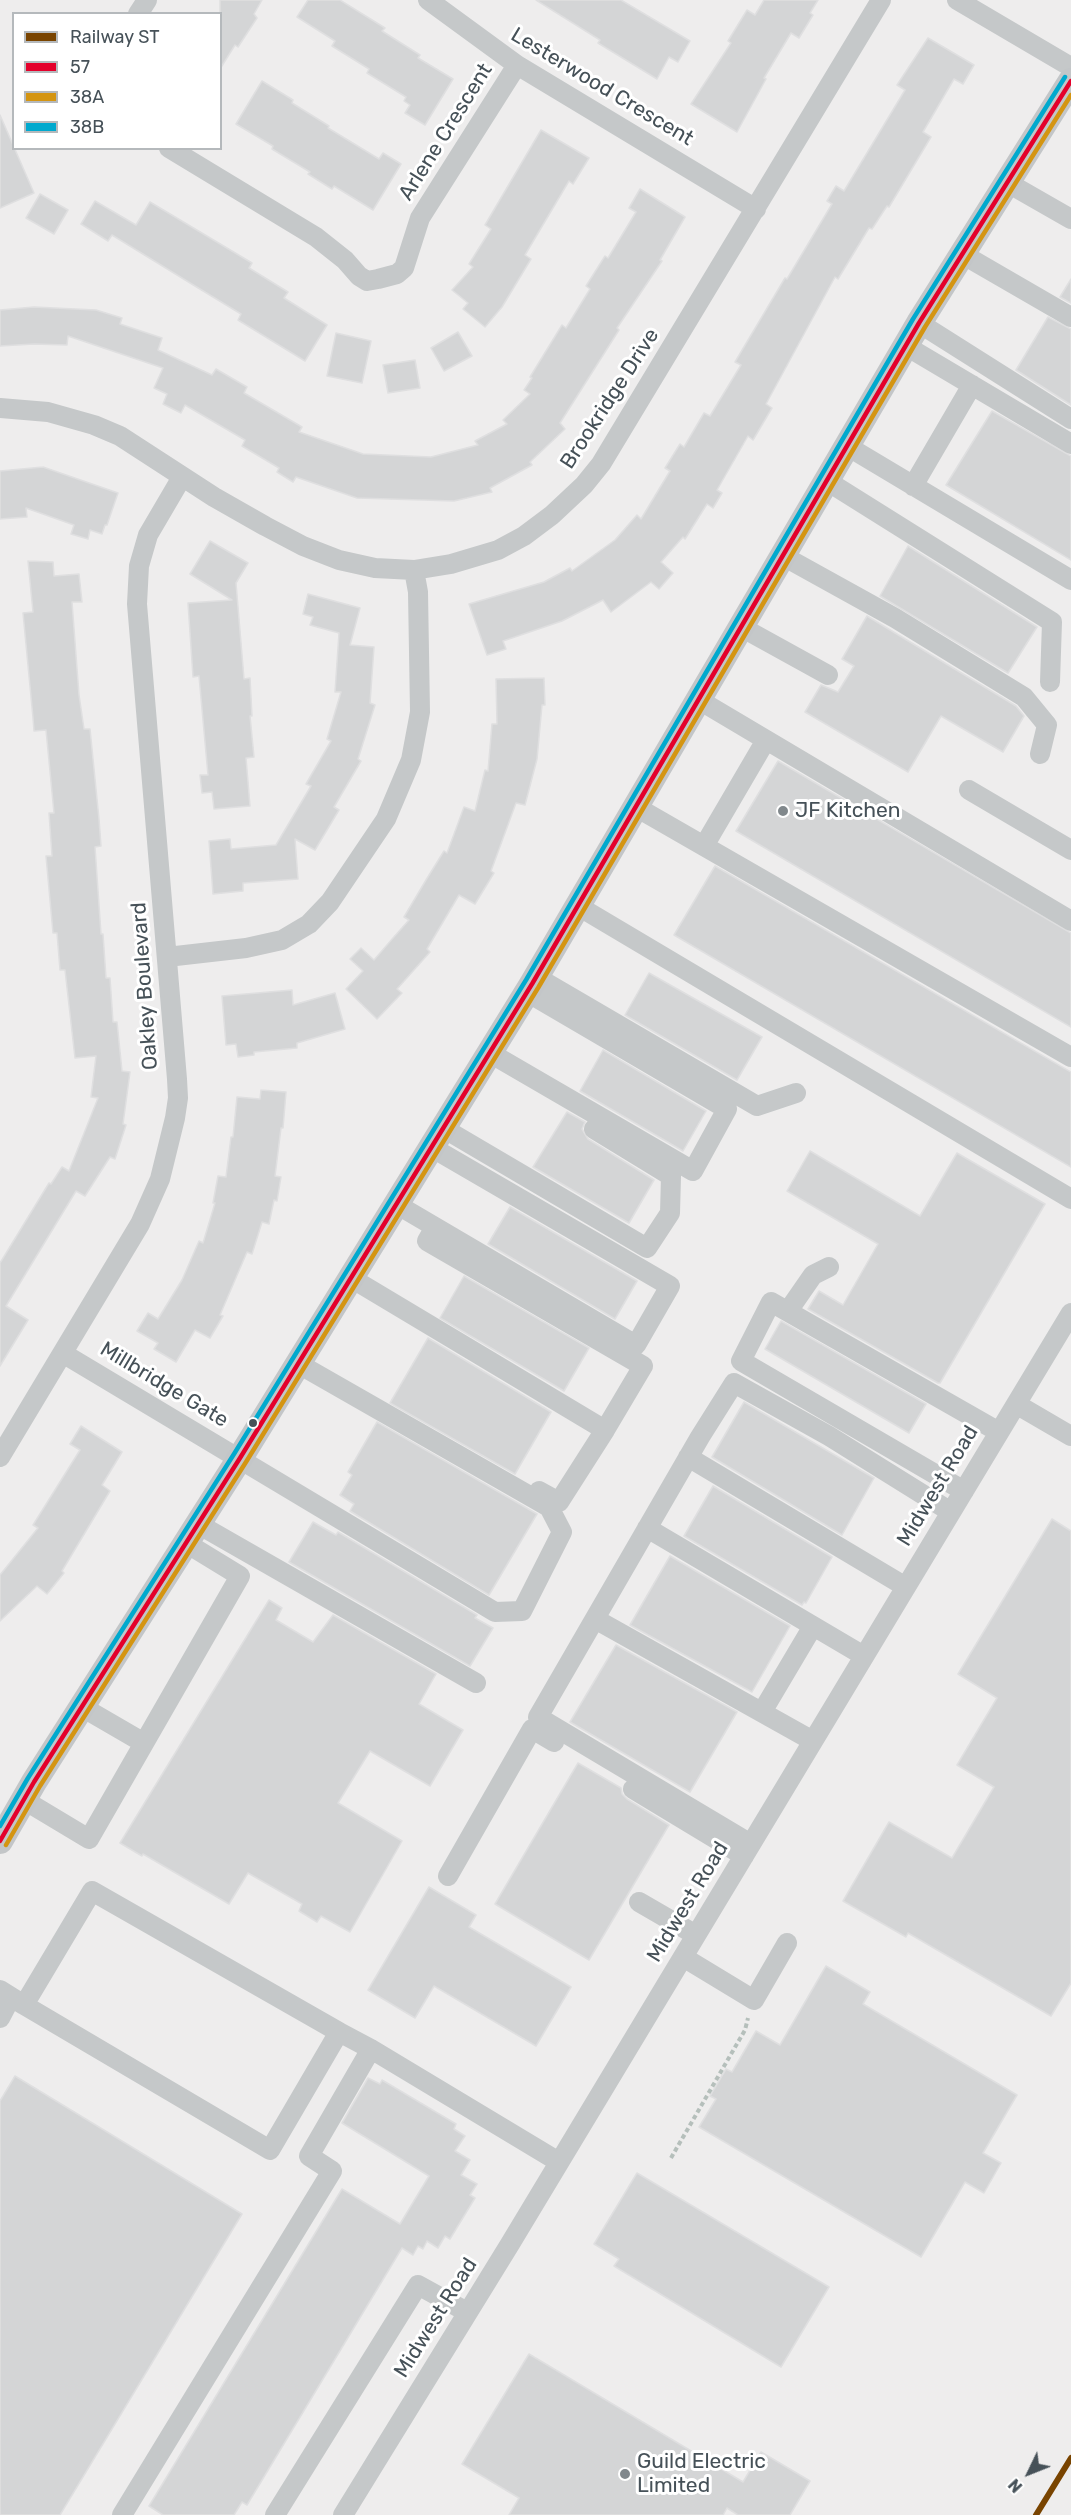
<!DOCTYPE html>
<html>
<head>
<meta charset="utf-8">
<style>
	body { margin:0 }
	#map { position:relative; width:1071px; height:2515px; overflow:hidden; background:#eeeded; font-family:Rubik,sans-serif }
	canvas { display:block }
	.legend { position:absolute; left:12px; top:12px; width:210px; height:138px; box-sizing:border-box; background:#fff; border:2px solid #b5b9bc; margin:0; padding:8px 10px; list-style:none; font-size:18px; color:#465158 }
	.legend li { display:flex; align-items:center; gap:12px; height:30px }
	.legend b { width:30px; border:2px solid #b5b9bc }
	.north { position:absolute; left:999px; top:2443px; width:60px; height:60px; -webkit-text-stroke:4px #fff; paint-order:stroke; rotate:227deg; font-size:16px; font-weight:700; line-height:24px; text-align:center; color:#465158 }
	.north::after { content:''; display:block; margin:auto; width:21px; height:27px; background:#465158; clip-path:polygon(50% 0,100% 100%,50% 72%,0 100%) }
</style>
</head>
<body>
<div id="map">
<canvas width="1071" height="2515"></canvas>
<ul class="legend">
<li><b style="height:8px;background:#794400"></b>Railway ST</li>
<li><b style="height:8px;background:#e4002b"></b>57</li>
<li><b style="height:8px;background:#d49512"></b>38A</li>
<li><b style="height:8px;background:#00a9ce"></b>38B</li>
</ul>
<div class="north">N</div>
</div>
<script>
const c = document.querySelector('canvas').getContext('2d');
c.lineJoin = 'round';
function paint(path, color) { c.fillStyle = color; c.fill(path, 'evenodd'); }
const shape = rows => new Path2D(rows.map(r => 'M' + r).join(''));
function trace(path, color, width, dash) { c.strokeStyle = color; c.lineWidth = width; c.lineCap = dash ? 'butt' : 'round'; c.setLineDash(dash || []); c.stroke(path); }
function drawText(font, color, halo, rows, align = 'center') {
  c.font = font + ' Rubik,sans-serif'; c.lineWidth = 6; c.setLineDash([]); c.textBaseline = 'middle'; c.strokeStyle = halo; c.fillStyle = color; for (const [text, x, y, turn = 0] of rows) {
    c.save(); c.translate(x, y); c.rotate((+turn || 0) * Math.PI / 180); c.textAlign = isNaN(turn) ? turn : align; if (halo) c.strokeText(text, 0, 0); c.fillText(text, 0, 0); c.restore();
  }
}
const building = shape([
	[220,0,262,0,254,14,257,18,238,47,235,45,220,69,220,0],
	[308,0,340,0,385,28,382,31,420,55,418,58,453,79,425,125,405,113,410,105,404,101,406,97,367,73,369,69,332,46,335,41,297,17,308,0],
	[536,0,621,0,690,41,678,62,669,57,657,79,598,43,600,40,536,0],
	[764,0,818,0,810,13,813,15,799,38,791,33,764,78,766,79,737,132,691,104,731,43,728,41,747,10,755,15,764,0],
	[928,38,974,65,963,84,954,79,923,132,931,137,889,207,887,206,872,229,869,228,838,279,835,277,766,404,772,408,753,440,748,436,717,490,722,493,713,508,707,504,685,539,683,537,661,562,673,573,659,589,651,582,611,612,603,600,562,621,503,641,506,649,487,655,469,604,544,582,570,568,572,571,615,540,637,515,641,519,670,471,665,468,680,444,684,447,704,413,710,416,741,365,735,362,785,278,787,279,832,204,827,201,836,186,844,191,905,90,897,85,928,38],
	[262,81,293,100,292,103,329,126,328,128,379,159,383,153,401,164,373,210,334,186,332,189,308,174,310,172,272,149,273,146,236,124,262,81],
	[0,115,34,193,0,208,0,115],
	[541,130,589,158,573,184,569,181,525,255,531,259,502,307,485,327,463,309,468,303,452,290,473,267,469,264,491,229,485,225,541,130],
	[640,189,685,217,660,260,662,261,617,328,619,330,560,423,565,429,530,462,532,465,490,488,492,492,454,501,357,498,296,477,293,482,277,472,279,468,242,446,245,440,185,405,181,413,163,404,167,394,154,388,163,368,68,336,67,345,34,344,0,346,0,310,34,307,96,310,122,318,120,324,162,338,158,350,212,375,216,369,247,387,244,393,302,427,299,432,363,454,431,457,478,445,475,441,507,424,503,420,530,394,524,390,532,378,530,377,562,325,566,328,590,289,586,286,605,256,608,258,636,212,629,208,640,189],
	[40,194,68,210,54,234,26,218,40,194],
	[95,201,136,225,150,202,252,263,249,268,288,292,284,298,327,325,305,361,238,320,241,314,195,286,112,235,108,241,81,224,95,201],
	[1071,279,1071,303,1060,297,1071,279],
	[1048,317,1071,329,1071,405,1016,370,1048,317],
	[458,332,472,356,444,371,431,348,458,332],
	[336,333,371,341,362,383,327,376,336,333],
	[415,360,420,388,388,393,383,365,415,360],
	[992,411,1071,456,1071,560,946,485,992,411],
	[43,467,118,493,107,525,105,525,102,534,90,530,88,539,71,534,74,525,26,508,27,517,0,519,0,471,43,467],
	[210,541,248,563,236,583,244,679,250,678,252,716,250,716,254,757,246,758,250,806,214,809,212,792,202,793,200,775,208,775,199,676,193,677,188,603,232,600,190,574,210,541],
	[908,546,1037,627,1008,673,880,596,908,546],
	[28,561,53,562,54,576,79,574,82,602,72,602,79,695,84,729,90,729,99,819,101,846,95,847,101,934,103,934,106,978,110,978,113,1022,117,1022,122,1071,130,1072,123,1124,126,1125,115,1159,110,1157,85,1196,76,1191,6,1306,28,1320,0,1366,0,1263,49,1183,51,1184,62,1167,69,1171,98,1098,91,1097,96,1056,75,1058,65,970,60,970,57,933,53,933,46,856,52,856,49,813,54,813,46,730,34,731,33,718,23,613,33,612,28,561],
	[308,594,360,608,350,645,374,647,370,703,375,705,358,759,361,761,334,807,339,810,315,850,295,839,298,879,243,883,243,891,213,894,209,841,230,839,231,849,276,845,311,786,306,784,331,741,327,739,341,692,335,692,339,633,310,625,313,617,303,614,308,594],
	[867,616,1016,706,1024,716,1003,752,941,716,908,772,805,712,821,685,838,692,854,666,842,659,867,616],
	[544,678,545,705,542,705,537,759,525,805,516,803,491,871,494,873,475,904,459,895,427,949,430,952,397,989,402,993,377,1019,346,989,363,971,350,959,361,948,374,960,393,938,409,920,404,917,426,880,444,851,447,853,464,807,475,811,485,770,488,771,492,724,497,724,496,679,544,678],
	[778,761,1071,933,1071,1027,736,831,778,761],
	[715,866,1071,1072,1071,1167,674,935,715,866],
	[649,973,762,1037,737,1080,625,1015,649,973],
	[292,990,293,1005,335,993,345,1029,297,1043,297,1048,254,1052,254,1055,238,1057,236,1044,226,1045,222,996,292,990],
	[603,1050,706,1111,683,1151,580,1091,603,1050],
	[261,1090,286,1092,283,1128,281,1128,275,1176,281,1177,277,1201,274,1200,269,1224,262,1222,252,1254,247,1252,220,1315,223,1316,210,1338,195,1330,176,1362,154,1349,158,1343,137,1331,148,1313,158,1319,182,1280,199,1241,203,1243,215,1203,213,1203,218,1176,226,1177,231,1137,233,1137,237,1097,260,1099,261,1090],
	[567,1112,585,1122,582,1129,588,1139,654,1180,629,1223,533,1167,567,1112],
	[810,1151,920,1216,957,1153,1045,1204,940,1383,938,1383,808,1309,819,1291,843,1305,878,1244,787,1191,810,1151],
	[510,1207,637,1281,615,1319,488,1244,510,1207],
	[464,1276,589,1348,564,1391,440,1318,464,1276],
	[781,1321,926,1404,909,1433,765,1349,781,1321],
	[428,1338,551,1412,515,1474,390,1403,428,1338],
	[744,1402,874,1478,842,1535,712,1457,744,1402],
	[377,1422,537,1514,489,1595,350,1511,354,1504,340,1495,352,1475,348,1472,377,1422],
	[81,1426,122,1452,102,1485,110,1491,62,1571,64,1573,47,1594,37,1586,0,1621,0,1575,38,1528,33,1525,80,1450,70,1444,81,1426],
	[713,1486,832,1557,806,1603,804,1602,802,1605,684,1536,713,1486],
	[1052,1519,1071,1531,1071,1983,1051,2016,908,1933,906,1937,843,1901,889,1822,952,1858,994,1787,957,1765,997,1698,958,1674,1052,1519],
	[313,1522,336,1535,338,1532,477,1615,475,1618,493,1628,470,1666,289,1562,313,1522],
	[670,1556,790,1626,752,1692,630,1625,670,1556],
	[269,1600,282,1608,276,1620,313,1642,333,1615,436,1674,419,1704,463,1730,430,1786,370,1751,338,1803,402,1841,350,1932,321,1916,317,1922,299,1911,302,1904,248,1873,229,1904,143,1854,142,1856,120,1843,269,1600],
	[616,1645,737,1712,690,1792,570,1722,616,1645],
	[578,1763,621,1788,622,1794,627,1799,669,1825,589,1960,495,1904,578,1763],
	[429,1887,476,1915,469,1927,571,1987,536,2046,434,1986,415,2018,368,1990,429,1887],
	[826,1966,870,1992,863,2004,1017,2095,983,2153,1001,2163,984,2193,965,2182,921,2257,699,2127,716,2099,710,2096,726,2069,732,2072,756,2031,780,2045,826,1966],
	[15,2076,242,2214,60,2515,0,2515,0,2101,15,2076],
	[368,2078,380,2084,382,2080,456,2124,454,2129,465,2136,455,2151,470,2160,461,2175,477,2184,470,2195,475,2198,450,2239,445,2236,438,2248,427,2241,423,2249,418,2246,413,2255,402,2248,247,2505,242,2502,234,2515,163,2515,149,2506,342,2189,400,2224,429,2176,342,2123,368,2078],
	[637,2173,829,2287,781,2367,614,2266,619,2259,594,2244,637,2173],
	[529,2354,743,2482,761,2452,810,2481,790,2515,738,2515,727,2508,723,2515,509,2515,519,2498,462,2464,529,2354]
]);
const path = shape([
	[671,2158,745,2030,748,2018]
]);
const minor = shape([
	[428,0,517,65,756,209],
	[957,0,1071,67],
	[138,14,147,0],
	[169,148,316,237,345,260,359,276,367,281,378,279,397,274,404,268,420,218,517,65],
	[1008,183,1071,219],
	[962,254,1071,317],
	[919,323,1071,419],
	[906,346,1071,444],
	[0,408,48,412,94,425,120,436,214,497,265,526,303,546,339,560,375,568,414,570,451,564,498,550,524,536,552,515,584,485,601,464,881,0],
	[847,446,1071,580],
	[827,481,1052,622,1050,682],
	[913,486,972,385],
	[783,556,895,618,1024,697,1047,725,1040,754],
	[741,627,828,675],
	[699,700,1071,921],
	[969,790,1071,850],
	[636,807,1071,1057],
	[704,846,766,740],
	[578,906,1071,1199],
	[167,957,246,948,282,940,309,924,330,902,386,819,411,760,420,712,418,592,414,570],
	[536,977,757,1106,796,1093],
	[490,1053,693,1171,727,1109,527,992],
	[443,1128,647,1248,670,1213,671,1176,594,1129],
	[396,1204,636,1345,670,1286,431,1147],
	[435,1227,427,1241,643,1366,605,1430],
	[351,1278,605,1430,559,1502,539,1491],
	[788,1311,813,1275,829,1267],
	[64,1354,495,1612,522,1611,562,1532,549,1507,297,1363],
	[1016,1404,1071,1436],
	[0,1457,140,1224,160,1179,175,1118,178,1098,177,1079,137,604,139,566,148,535,182,477],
	[688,1457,906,1587],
	[964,1491,741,1361,771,1302,999,1432],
	[198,1524,476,1683],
	[647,1528,864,1656],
	[595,1619,813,1741],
	[82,1707,144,1743],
	[762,1712,813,1626],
	[633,1789,744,1856],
	[24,1800,89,1839,240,1576,186,1543],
	[751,1844,538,1717,700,1437,734,1383,829,1436,951,1512],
	[448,1876,532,1729,554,1742],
	[639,1902,696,1935],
	[683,1957,754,2000,787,1943],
	[0,1990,24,2005,270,2150,339,2032,92,1891,24,2005],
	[0,2018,11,1997],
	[339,2032,371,2049],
	[122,2515,332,2171,309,2156,371,2049,559,2162],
	[275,2515,418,2285,467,2312],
	[343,2515,510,2244,1071,1313]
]);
const major = shape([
	[0,1841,34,1782,240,1458,532,984,919,323,1071,81]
]);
const bus1 = shape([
	[0,1841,34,1782,240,1458,532,984,919,323,1071,81]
]);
const bus2 = shape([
	[6,1845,40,1786,246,1462,538,988,925,327,1071,95]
]);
const bus3 = shape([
	[0,1826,28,1778,234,1454,526,980,913,319,1065,77]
]);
const rail1 = shape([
	[1036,2515,1071,2458]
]);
const markers = [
	[783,811,6,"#81888c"],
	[253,1423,5,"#465158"],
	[625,2474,6,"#81888c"]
];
const streetNames = [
	["Lesterwood Crescent",602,87,31],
	["Arlene Crescent",446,132,-58],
	["Brookridge Drive",610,399,-57],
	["Oakley Boulevard",145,986,-94],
	["Millbridge Gate",164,1385,31],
	["Midwest Road",938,1486,-59],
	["Midwest Road",688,1902,-59],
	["Midwest Road",436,2318,-58]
];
const poiNames = [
	["JF Kitchen",795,811],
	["Guild Electric",637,2462],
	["Limited",637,2486]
];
paint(building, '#d4d5d6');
trace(building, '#dfdfe0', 1.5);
trace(path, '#b5bfbb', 4, [4.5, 3]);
trace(minor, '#c5c8c9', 20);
trace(major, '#c3c6c8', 26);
trace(bus1, '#e4002b', 4.5);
trace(bus2, '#d49512', 4.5);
trace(bus3, '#00a9ce', 4.5);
trace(rail1, '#794400', 6);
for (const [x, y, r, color] of markers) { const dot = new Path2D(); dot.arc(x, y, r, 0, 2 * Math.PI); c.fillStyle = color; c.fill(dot); trace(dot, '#fff', 2); }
drawText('21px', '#465158', '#fff', streetNames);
drawText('21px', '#465158', '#fff', poiNames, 'left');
</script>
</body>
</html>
